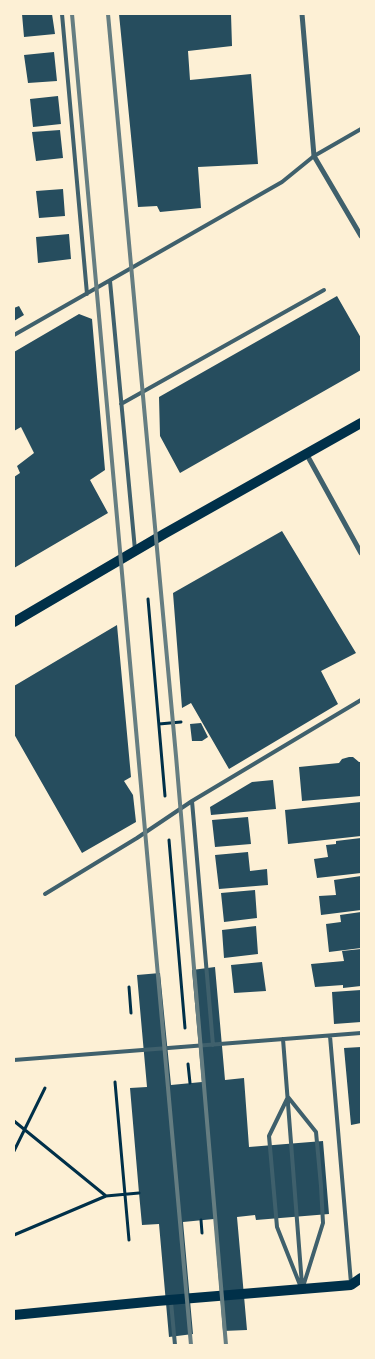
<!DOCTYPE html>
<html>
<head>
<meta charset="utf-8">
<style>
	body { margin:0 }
	#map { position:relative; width:375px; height:1359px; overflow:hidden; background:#fdf0d5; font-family:Lato,sans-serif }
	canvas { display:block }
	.frame { position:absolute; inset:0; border:15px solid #fdf0d5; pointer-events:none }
</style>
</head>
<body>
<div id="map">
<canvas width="375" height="1359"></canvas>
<div class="frame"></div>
</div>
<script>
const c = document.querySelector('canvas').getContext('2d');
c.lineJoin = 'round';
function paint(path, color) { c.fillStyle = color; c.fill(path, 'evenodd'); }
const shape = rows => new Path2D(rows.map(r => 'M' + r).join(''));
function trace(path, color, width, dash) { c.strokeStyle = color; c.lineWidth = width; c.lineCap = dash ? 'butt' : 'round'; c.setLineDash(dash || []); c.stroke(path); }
const building = shape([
	[22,14,52,14,55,34,24,37],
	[119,14,231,14,232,46,188,51,190,80,251,74,258,164,198,167,201,208,160,212,157,206,138,207],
	[54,52,57,81,28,83,24,55],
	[58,96,61,124,33,127,30,99],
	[60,130,63,158,36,161,32,132],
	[63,189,65,216,39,218,36,191],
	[69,234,71,259,38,263,36,237],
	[337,296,361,338,361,370,180,473,160,436,159,397],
	[19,306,24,315,14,321,14,308],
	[79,314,92,319,105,470,90,480,108,513,14,568,14,477,20,473,17,466,34,453,21,427,14,431,14,352],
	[282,531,356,653,321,671,338,704,229,769,191,703,182,708,173,593],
	[117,625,131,777,124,781,133,795,136,822,82,853,14,734,14,686],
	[201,723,208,737,202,741,192,741,190,724],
	[349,757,353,757,359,762,361,762,361,796,302,801,299,767,339,763,342,759],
	[273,780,276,809,211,815,210,807,252,782],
	[361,802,361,836,288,844,285,810],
	[248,817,251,844,215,847,212,820],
	[361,838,361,873,317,878,314,859,328,857,326,845,336,844,336,841],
	[248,852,250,871,267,869,268,885,219,889,215,855],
	[361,876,361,910,321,915,319,896,336,895,334,880],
	[255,890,257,918,224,922,221,893],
	[361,912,361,948,329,952,326,924,341,922,340,915],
	[256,926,258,954,224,958,222,930],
	[361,949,361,986,343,988,343,985,315,987,311,964,344,961,342,951],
	[262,962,266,991,234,993,231,965],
	[215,967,225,1080,244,1078,249,1147,323,1141,329,1214,256,1220,255,1215,237,1217,247,1330,223,1331,214,1219,183,1222,193,1334,169,1337,159,1224,142,1225,139,1193,130,1088,147,1087,137,975,160,973,171,1085,202,1082,192,970],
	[361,990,361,1022,334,1024,332,992],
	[361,1047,361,1123,351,1125,344,1048]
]);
const path = shape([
	[148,599,165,796],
	[159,724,181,722],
	[169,840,185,1028],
	[129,987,131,1013],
	[188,1064,190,1083],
	[115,1082,129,1240],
	[14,1121,106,1196,139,1193],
	[14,1151,45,1088],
	[201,1220,202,1233],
	[14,1235,106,1196]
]);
const service = shape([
	[62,14,87,294],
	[110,281,135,550],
	[14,335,282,182,314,156,361,129],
	[121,404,324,290],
	[192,801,213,1045],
	[45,894,137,838,192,801,361,700],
	[330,1036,351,1283],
	[283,1039,302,1285],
	[14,1060,361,1033],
	[288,1097,316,1132,321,1186,323,1223,302,1290,277,1227,269,1136,288,1097],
	[171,1302,175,1345]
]);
const minor = shape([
	[302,14,314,156,361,236],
	[307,455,361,553]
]);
const secondary = shape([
	[14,622,164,534,361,423],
	[14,1315,157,1301,351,1285,361,1278]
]);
const rail = shape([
	[72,14,191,1345],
	[108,14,176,756,226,1345]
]);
paint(building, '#264d5e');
trace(path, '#003049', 3);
trace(service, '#3f606c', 4);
trace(minor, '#3f606c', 5);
trace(secondary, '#003049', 10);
trace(rail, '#657d81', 4);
</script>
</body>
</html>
